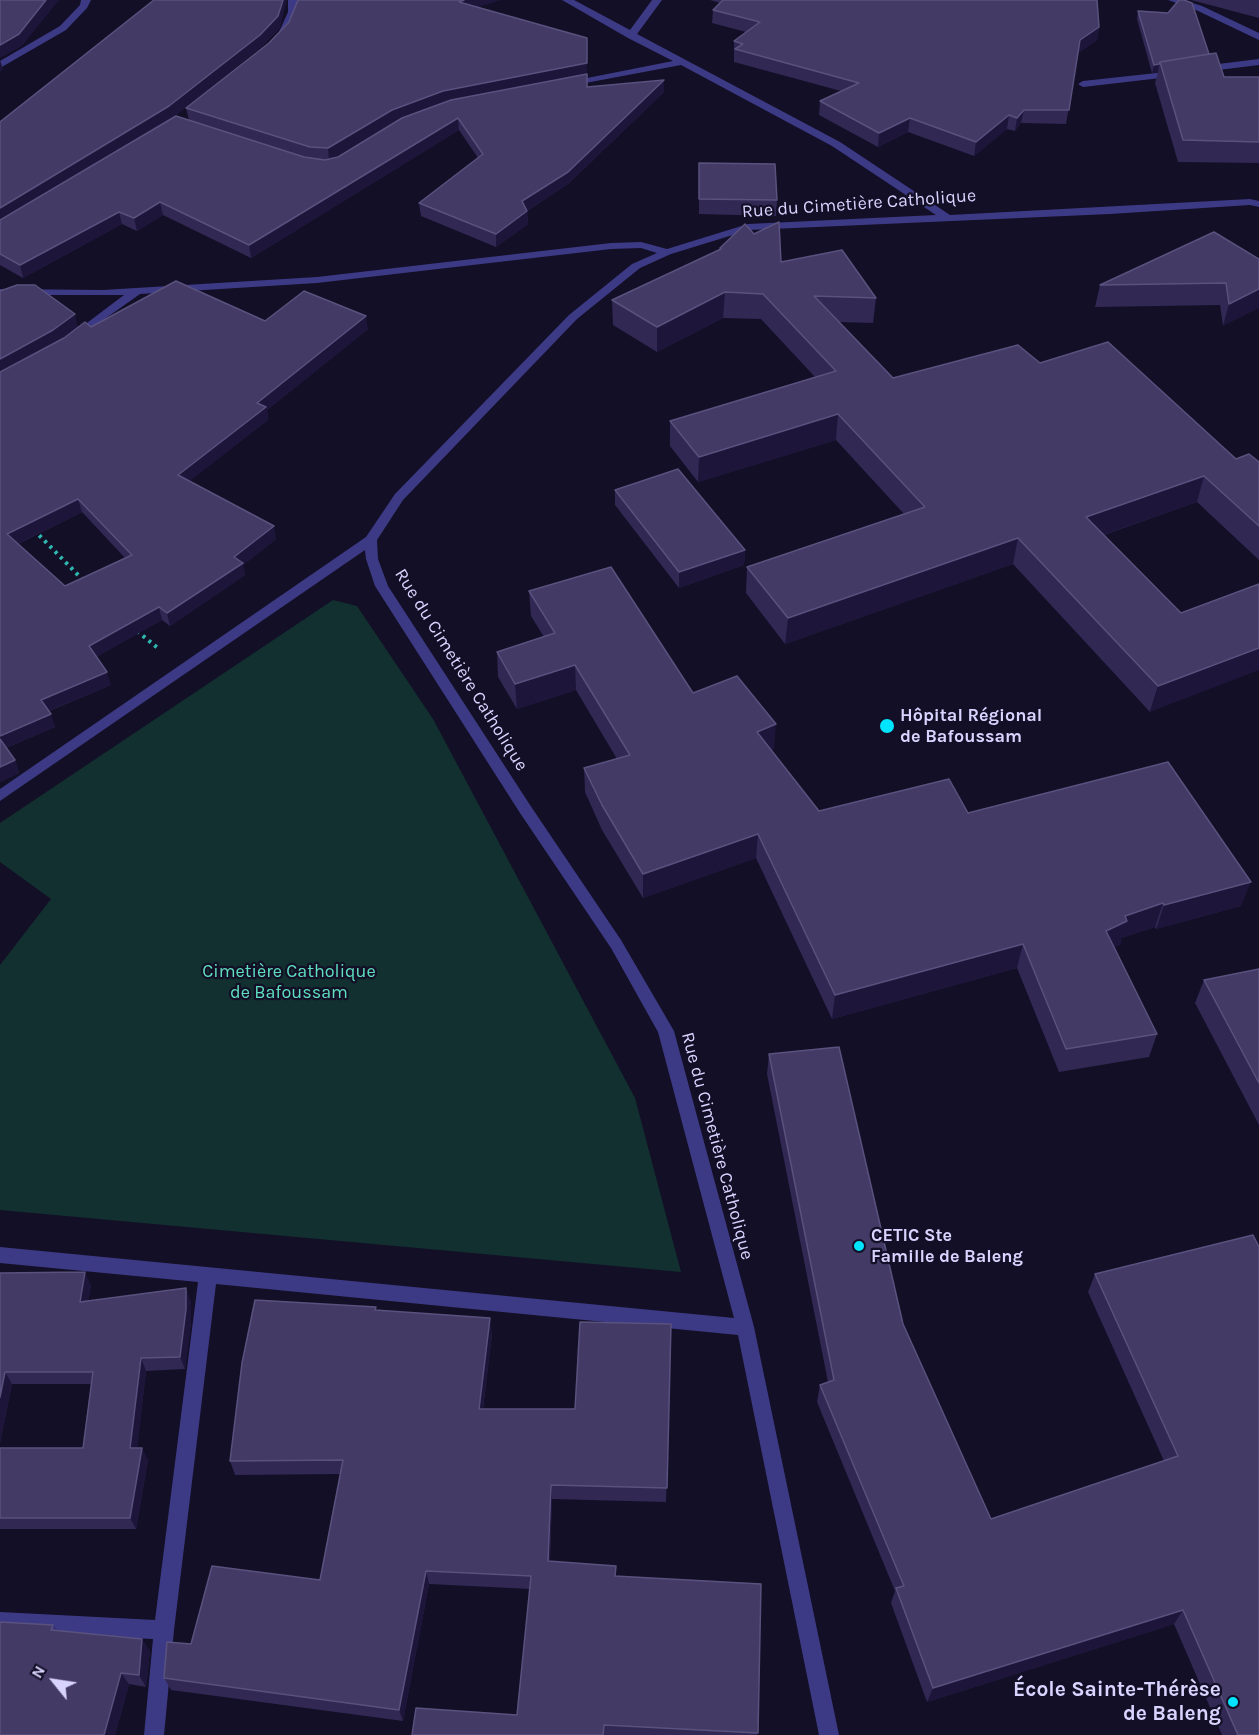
<!DOCTYPE html>
<html>
<head>
<meta charset="utf-8">
<style>
	body { margin:0 }
	#map { position:relative; width:1259px; height:1735px; overflow:hidden; background:#130f26; font-family:Karla,sans-serif }
	canvas { display:block }
	.north { position:absolute; left:24px; top:1651px; width:60px; height:60px; -webkit-text-stroke:4px #130f26; paint-order:stroke; rotate:300deg; font-size:16px; font-weight:700; line-height:24px; text-align:center; color:#d9d4ff }
	.north::after { content:''; display:block; margin:auto; width:21px; height:27px; background:#d9d4ff; clip-path:polygon(50% 0,100% 100%,50% 72%,0 100%) }
</style>
</head>
<body>
<div id="map">
<canvas width="1259" height="1735"></canvas>
<div class="north">N</div>
</div>
<script>
const c = document.querySelector('canvas').getContext('2d');
c.lineJoin = 'round';
function paint(path, color) { c.fillStyle = color; c.fill(path, 'evenodd'); }
const shape = rows => new Path2D(rows.map(r => 'M' + r).join(''));
function trace(path, color, width, dash) { c.strokeStyle = color; c.lineWidth = width; c.lineCap = dash ? 'butt' : 'round'; c.setLineDash(dash || []); c.stroke(path); }
function drawText(font, color, halo, rows, align = 'center') {
  c.font = font + ' Karla,sans-serif'; c.lineWidth = 4.5; c.setLineDash([]); c.textBaseline = 'middle'; c.strokeStyle = halo; c.fillStyle = color; for (const [text, x, y, turn = 0] of rows) {
    c.save(); c.translate(x, y); c.rotate((+turn || 0) * Math.PI / 180); c.textAlign = isNaN(turn) ? turn : align; if (halo) c.strokeText(text, 0, 0); c.fillText(text, 0, 0); c.restore();
  }
}
const green = shape([
	[333,600,357,606,433,719,635,1098,681,1272,0,1210,0,965,51,899,0,862,0,823]
]);
const path = shape([
	[34,530,84,581],
	[137,631,159,649]
]);
const minor = shape([
	[81,0,91,0,87,8,66,30,0,68,0,61,60,26,80,5,81,0],
	[288,0,298,0,298,12,289,32,284,35,279,32,288,12,288,0],
	[562,0,574,0,630,30,652,0,662,0,637,34,840,142,950,215,1250,199,1259,201,1259,207,1250,205,1110,214,749,230,671,254,640,268,577,319,403,500,377,540,378,559,388,586,530,805,621,940,674,1031,754,1327,839,1735,819,1735,738,1335,216,1284,174,1630,164,1735,144,1735,153,1639,0,1632,0,1612,155,1620,198,1282,0,1263,0,1247,734,1318,658,1032,611,948,520,813,375,586,366,559,365,550,0,801,0,789,366,537,395,494,569,315,632,264,657,253,641,248,611,249,317,283,140,294,75,340,71,339,71,335,124,295,0,295,0,289,103,290,317,277,611,243,641,242,667,249,748,224,936,215,832,146,681,65,564,87,562,85,567,82,673,61,628,38,562,0],
	[1168,0,1183,0,1202,6,1259,33,1259,40,1196,10,1168,0],
	[1259,59,1259,65,1202,72,1197,69,1202,66,1259,59],
	[1175,71,1180,74,1178,76,1083,87,1078,84,1083,81,1175,71]
]);
const wall = shape([
	[710,0,1097,0,1099,27,1097,40,1078,53,1066,124,1021,123,1015,131,1007,129,974,156,908,132,878,147,819,115,820,101,841,91,734,62,734,41,746,32,712,23,713,10,720,3],
	[1191,0,1259,0,1259,18],
	[479,7,587,87,664,92,568,184,527,211,528,224,496,247,421,216,419,203,478,158,459,130,251,258,163,215,137,231,122,224,23,278,0,265,0,122,280,28,261,47,172,118,134,141,189,120,186,108],
	[398,120,338,157,335,157,393,122],
	[1138,11,1209,54,1224,77,1259,77,1259,163,1178,162,1155,83,1158,72,1152,73,1137,19],
	[699,163,777,200,776,216,699,214],
	[720,248,781,262,876,298,873,323,839,322,893,378,1040,363,1236,459,1259,462,1259,560,1197,502,1104,535,1181,613,1150,712,1013,564,785,644,746,593,747,567,904,514,836,440,698,482,670,446,670,421,815,377,761,319,723,318,657,352,613,325,612,300,720,250],
	[1259,259,1223,326,1220,305,1095,307,1100,285],
	[0,291,78,327,62,339,91,327,265,321,368,329,267,410,268,420,189,481,276,539,243,565,245,575,170,626,162,620,96,657,111,685,49,711,55,727,6,748,15,760,19,773,0,782],
	[82,512,125,558,65,586,18,544],
	[615,490,745,550,744,565,679,588,615,505],
	[529,591,693,693,774,749,771,750,819,811,968,813,1241,906,1156,929,1155,927,1121,938,1120,945,1114,947,1157,1034,1149,1057,1059,1072,1017,968,832,1019,756,858,643,898,602,830,585,792,584,768,617,759,576,690,517,709,498,677,497,652,544,637,531,616],
	[1259,969,1259,1125,1195,1003,1204,980],
	[769,1054,903,1324,991,1519,1164,1461,1088,1292,1095,1274,1253,1235,1259,1735,1222,1735,1174,1624,927,1702,891,1603,895,1591,817,1402,820,1385,828,1382,767,1074],
	[0,1273,91,1285,88,1301,191,1301,191,1322,185,1369,146,1371,137,1448,148,1460,136,1529,0,1529,0,1448,83,1448,91,1384,12,1384,0,1443],
	[377,1310,492,1334,483,1409,575,1409,671,1324,666,1502,552,1499,550,1561,616,1576,761,1584,757,1735,412,1735,517,1715,530,1589,429,1584,403,1721,171,1690,164,1678,191,1644,320,1580,341,1474,235,1475,230,1461],
	[53,1625,57,1630,150,1651,146,1687,129,1684,115,1735]
]);
const shadedWall = shape([
	[46,0,59,0,22,46,0,58,0,45],
	[283,0,287,0,280,28,261,47,172,118,0,222,0,208],
	[464,0,501,0,460,13,459,2],
	[1099,27,1097,40,1078,53,1080,40],
	[587,38,587,99,444,103,393,122,329,161,328,148,392,110],
	[0,60,3,69,0,72],
	[1159,64,1158,72,1152,73,1154,65],
	[664,80,664,92,568,184,522,214,522,201],
	[1024,110,1021,123,1015,131,1017,118],
	[1009,115,1007,129,974,156,976,142],
	[458,118,459,130,251,258,249,245],
	[910,118,908,132,878,147,879,133],
	[160,202,163,215,137,231,134,218],
	[527,211,528,224,496,247,496,234],
	[119,212,122,224,23,278,20,265],
	[1259,289,1259,308,1223,326,1229,304],
	[725,292,723,318,657,352,657,327],
	[75,314,78,327,57,343,0,373,0,359],
	[366,316,368,329,267,410,268,420,181,488,178,475,257,403],
	[838,414,836,440,698,482,699,457],
	[1204,476,1197,502,1080,543,1086,517],
	[78,499,82,512,11,547,7,534],
	[274,526,276,539,243,565,245,575,170,626,167,613,234,557],
	[1018,538,1013,564,785,644,788,618],
	[745,550,744,565,679,588,679,572],
	[159,607,162,620,93,659,89,646],
	[1259,648,1259,670,1150,712,1158,686],
	[575,665,576,690,517,709,515,684],
	[107,672,111,685,45,712,41,700],
	[51,714,55,727,3,749,0,740,0,736],
	[776,724,774,749,755,756,757,732],
	[15,760,19,773,0,782,0,767],
	[758,834,756,858,643,898,643,874],
	[1251,882,1241,906,1156,929,1164,905],
	[1163,903,1155,927,1121,938,1120,945,1099,955,1106,931,1125,916],
	[1023,944,1017,968,832,1019,835,995],
	[85,1272,91,1285,86,1315,80,1302],
	[186,1288,191,1301,191,1322,185,1369,180,1357],
	[490,1318,492,1334,481,1423,479,1409],
	[141,1358,146,1371,136,1460,130,1448],
	[5,1372,12,1384,0,1443,0,1397],
	[142,1448,148,1460,136,1529,130,1518],
	[551,1485,552,1499,549,1574,548,1561],
	[426,1571,429,1584,403,1721,399,1710],
	[1183,1610,1174,1624,927,1702,933,1688],
	[142,1639,150,1651,146,1687,139,1675],
	[121,1673,129,1684,115,1735,104,1735]
]);
const building = shape([
	[0,0,46,0,19,34,0,45,0,0],
	[154,0,283,0,278,16,260,35,169,106,0,208,0,122,154,0],
	[298,0,464,0,459,2,587,38,587,63,443,91,392,110,328,148,310,147,186,108,269,43,289,22,298,0],
	[723,0,1097,0,1099,27,1080,40,1069,110,1024,110,1017,118,1009,115,976,142,910,118,879,133,820,101,859,83,735,49,743,44,734,41,760,22,713,10,723,0],
	[1179,0,1184,0,1192,3,1209,54,1160,62,1159,64,1154,65,1138,11,1168,13,1179,0],
	[1216,53,1224,77,1259,77,1259,142,1183,140,1160,62,1216,53],
	[587,74,587,87,664,80,568,172,522,201,527,211,496,234,419,203,483,154,458,118,249,245,160,202,134,218,119,212,20,265,0,254,0,220,176,116,304,157,325,160,338,157,402,118,451,100,587,74],
	[699,163,775,164,777,200,699,199,699,163],
	[779,222,781,262,842,250,876,298,814,296,893,378,1018,345,1040,363,1108,342,1236,459,1249,454,1259,462,1259,526,1204,476,1086,517,1181,613,1259,584,1259,648,1158,686,1018,538,788,618,747,567,925,507,838,414,699,457,670,421,836,371,763,294,725,292,657,327,612,300,721,249,720,248,745,224,754,234,779,222],
	[1214,232,1259,259,1259,289,1229,304,1226,283,1100,285,1214,232],
	[176,281,265,321,304,291,366,316,257,403,266,407,178,475,274,526,234,557,243,563,167,613,159,607,89,646,107,672,41,700,51,714,0,736,0,372,64,338,85,322,91,327,176,281],
	[78,499,132,555,65,586,7,534,78,499],
	[17,285,35,285,75,314,53,330,0,359,0,291,17,285],
	[678,469,745,550,679,572,615,490,678,469],
	[611,567,693,693,737,676,776,724,757,732,819,811,949,779,968,813,1168,762,1251,882,1164,905,1163,903,1125,916,1127,921,1106,931,1157,1034,1066,1049,1023,944,835,995,758,834,643,874,602,805,584,768,630,755,575,665,515,684,497,652,555,633,529,591,611,567],
	[0,739,15,760,0,767,0,739],
	[1259,969,1259,1083,1204,980,1259,969],
	[839,1047,903,1324,991,1519,1178,1456,1095,1274,1253,1235,1259,1247,1259,1735,1238,1735,1183,1610,933,1688,896,1588,904,1586,820,1385,834,1380,769,1054,839,1047],
	[85,1272,80,1302,186,1288,186,1309,180,1357,141,1358,130,1448,142,1448,130,1518,0,1518,0,1448,83,1448,93,1372,5,1372,0,1397,0,1273,85,1272],
	[255,1300,376,1307,375,1310,490,1318,479,1409,575,1409,580,1322,671,1324,667,1488,551,1485,548,1561,616,1566,615,1576,761,1584,758,1733,604,1725,603,1735,412,1735,416,1708,517,1715,531,1576,426,1571,399,1710,164,1678,167,1642,191,1644,212,1566,320,1580,343,1460,230,1461,242,1363,255,1300],
	[0,1622,53,1625,51,1630,142,1639,139,1675,121,1673,104,1735,0,1735,0,1622]
]);
const markers = [
	[887,726,8,"#00e5ff"],
	[859,1246,6,"#00e5ff"],
	[1233,1702,6,"#00e5ff"]
];
const streetNames = [
	["Rue du Cimetière Catholique",859,204,-4],
	["Rue du Cimetière Catholique",461,670,58],
	["Rue du Cimetière Catholique",717,1146,75]
];
const poiNames = [
	["Hôpital Régional",900,716],
	["de Bafoussam",900,737],
	["CETIC Ste",871,1236],
	["Famille de Baleng",871,1257]
];
const parkNames = [
	["Cimetière Catholique",289,972],
	["de Bafoussam",289,993]
];
const nearPoinames = [
	["École Sainte-Thérèse",1221,1690],
	["de Baleng",1221,1714]
];
paint(green, '#12302f');
trace(path, '#2fb8b0', 4, [3, 4.5]);
paint(minor, '#3d3a85');
paint(wall, '#312854');
paint(shadedWall, '#1d163a');
paint(building, '#433a66');
trace(building, '#5a527e', 1.5);
for (const [x, y, r, color] of markers) { const dot = new Path2D(); dot.arc(x, y, r, 0, 2 * Math.PI); c.fillStyle = color; c.fill(dot); trace(dot, '#130f26', 2); }
drawText('18px', '#d9d4ff', '#130f26', streetNames);
drawText('bold 18px', '#d9d4ff', '#130f26', poiNames, 'left');
drawText('18px', '#5fe0c0', '#130f26', parkNames);
drawText('bold 21px', '#d9d4ff', '#130f26', nearPoinames, 'right');
</script>
</body>
</html>
